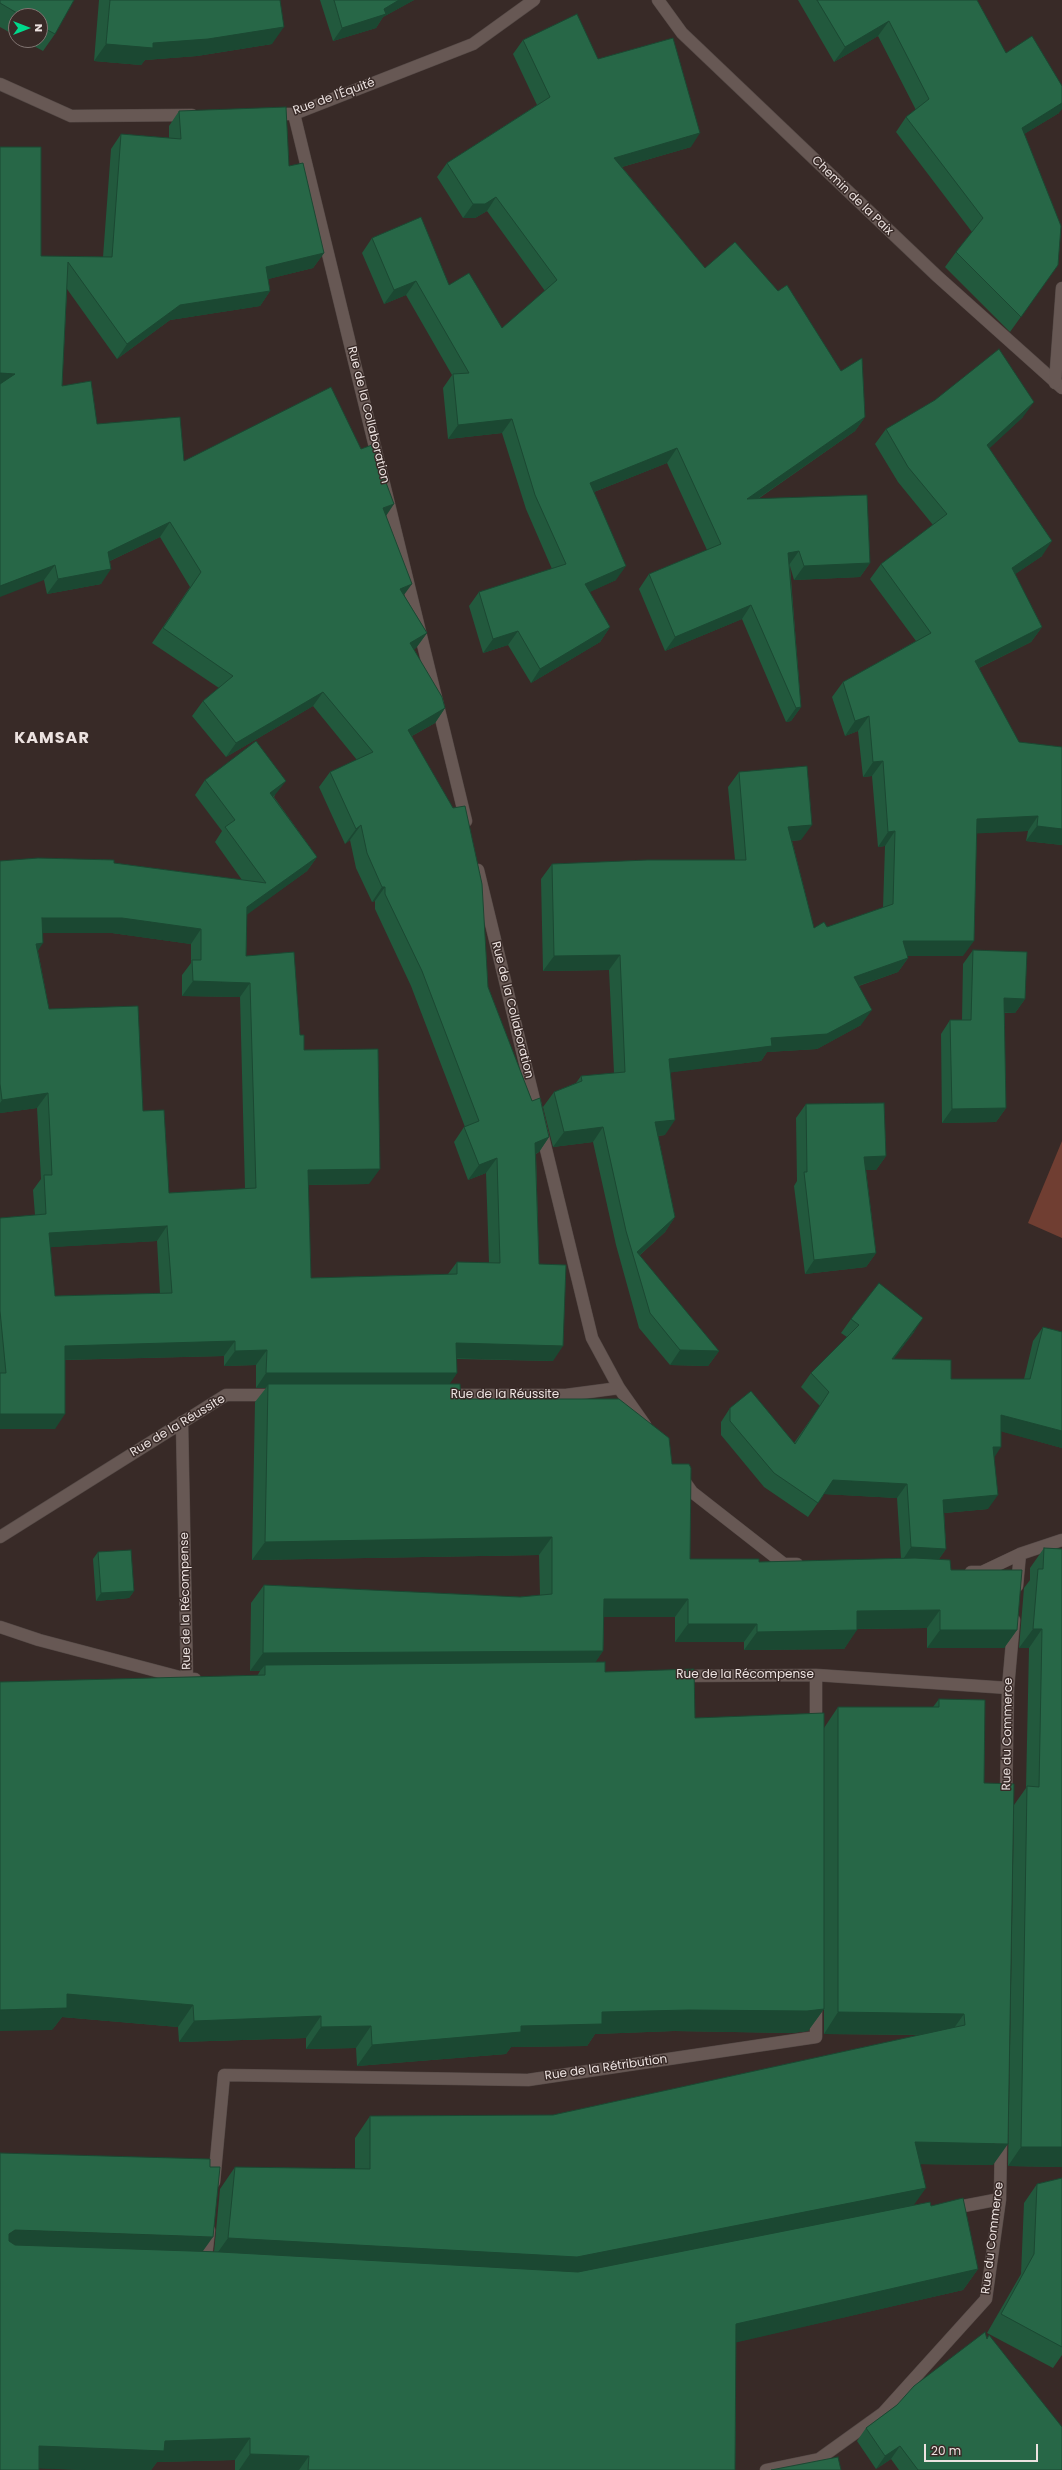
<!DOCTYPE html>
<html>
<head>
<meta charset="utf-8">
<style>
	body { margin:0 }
	#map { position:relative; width:1062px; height:2470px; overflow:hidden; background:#382a27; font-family:Poppins,sans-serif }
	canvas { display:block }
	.north { position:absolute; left:8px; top:8px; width:40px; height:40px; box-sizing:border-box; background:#382a27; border:1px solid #807471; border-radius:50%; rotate:90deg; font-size:11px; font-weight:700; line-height:16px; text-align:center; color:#ece2e0 }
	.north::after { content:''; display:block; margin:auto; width:14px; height:18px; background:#00d98c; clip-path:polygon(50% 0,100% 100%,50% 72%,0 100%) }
	.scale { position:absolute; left:924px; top:2444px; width:114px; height:18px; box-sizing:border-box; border:2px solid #ece2e0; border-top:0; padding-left:5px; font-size:12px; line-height:14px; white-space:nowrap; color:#ece2e0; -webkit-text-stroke:3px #382a27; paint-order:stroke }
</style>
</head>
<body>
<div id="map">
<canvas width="1062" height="2470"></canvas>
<div class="north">N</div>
<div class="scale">20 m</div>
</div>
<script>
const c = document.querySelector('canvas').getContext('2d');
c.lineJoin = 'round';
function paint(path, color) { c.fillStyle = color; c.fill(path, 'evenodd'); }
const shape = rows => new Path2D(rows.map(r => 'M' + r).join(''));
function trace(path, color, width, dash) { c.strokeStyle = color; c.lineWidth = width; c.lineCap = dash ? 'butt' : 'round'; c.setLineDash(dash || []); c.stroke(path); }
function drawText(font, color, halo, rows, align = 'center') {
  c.font = font + ' Poppins,sans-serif'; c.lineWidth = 3; c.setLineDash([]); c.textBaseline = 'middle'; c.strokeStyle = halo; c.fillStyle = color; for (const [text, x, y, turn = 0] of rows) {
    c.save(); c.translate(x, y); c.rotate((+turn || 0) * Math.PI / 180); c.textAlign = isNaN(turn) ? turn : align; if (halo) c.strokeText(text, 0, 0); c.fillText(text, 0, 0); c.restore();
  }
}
const green = shape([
	[1062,1141,1062,1238,1028,1223]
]);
const service = shape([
	[658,0,682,33,937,276,1062,388]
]);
const minor = shape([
	[0,84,71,116,192,115],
	[287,114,294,114,473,44,534,0],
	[294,114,466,821],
	[1055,383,1062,288],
	[478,870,592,1338,619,1388,645,1425],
	[444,1395,566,1395,619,1388],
	[182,1422,187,1679],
	[682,1478,692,1492,784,1564,797,1564],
	[0,1537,226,1395,276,1395],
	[971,1572,982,1572,1020,1554,1062,1540],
	[1017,1586,1020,1554],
	[0,1627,39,1640,187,1679,195,1679],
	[816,1675,816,1730],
	[678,1676,816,1675,1008,1688],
	[1006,1800,1008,1688,1014,1620],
	[214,2182,224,2075,528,2080,816,2037,816,2004],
	[948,2209,1000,2199],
	[205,2266,209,2230],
	[766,2470,819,2459,883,2413,986,2299,1000,2199,1001,2138]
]);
const wall = shape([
	[0,0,74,0,55,34,43,51,23,40,40,40,40,16,16,16,16,36,0,27],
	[99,0,280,0,272,44,197,56,145,60,141,65,94,61],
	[320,0,414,0,383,17,376,28,333,41],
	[798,0,977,0,1006,53,1059,113,1024,134,1058,265,1010,332,945,267,956,252,972,232,896,132,906,117,916,110,878,36,834,62],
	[523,40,598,59,691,147,622,167,705,268,865,417,855,431,758,499,870,563,860,577,794,580,790,566,801,707,791,721,786,722,742,619,665,651,639,589,649,574,707,550,667,463,594,492,616,580,589,592,610,627,600,642,531,683,508,645,483,653,469,606,479,592,552,569,526,509,502,433,448,439,443,388,452,375,406,295,384,304,362,253,372,238,449,285,502,328,545,291,487,211,475,218,463,218,437,177,447,163,537,105,513,54],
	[179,111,289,166,324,253,313,268,268,279,270,291,260,306,170,320,117,359,67,289,62,386,97,424,184,461,386,515,404,595,427,633,416,648,414,649,445,708,435,723,412,736,488,987,532,1101,549,1137,539,1152,536,1154,539,1264,553,1361,457,1359,457,1373,449,1384,461,1399,672,1464,690,1559,759,1562,901,1559,897,1498,824,1494,808,1517,764,1487,721,1435,721,1422,730,1408,794,1443,820,1406,801,1387,811,1373,847,1337,841,1333,851,1319,914,1332,893,1359,951,1379,1024,1379,1033,1341,1043,1327,1062,1332,1062,1448,1001,1431,994,1458,988,1509,944,1513,946,1549,939,1559,1017,1630,1004,1648,927,1648,927,1628,857,1629,844,1649,744,1650,744,1642,675,1642,675,1617,604,1617,603,1651,595,1662,605,1672,695,1718,824,1728,838,1707,933,1707,939,1699,984,1783,993,2165,920,2164,914,2205,931,2206,978,2269,963,2290,736,2342,735,2470,235,2470,235,2460,157,2462,151,2470,85,2470,39,2468,0,2470,203,2251,214,2252,220,2189,235,2167,355,2169,355,2138,370,2116,553,2115,921,2035,824,2034,824,2009,808,2031,792,2033,674,2031,595,2034,587,2046,511,2047,506,2054,357,2066,356,2048,306,2049,306,2038,179,2042,178,2027,62,2017,52,2030,260,1671,250,1671,251,1603,264,1585,520,1597,540,1595,539,1555,252,1560,255,1402,266,1388,256,1388,256,1365,224,1366,224,1356,65,1360,55,1429,0,1429,0,1218,35,1215,33,1190,41,1179,37,1108,0,1113,0,861,114,863,242,880,215,842,222,831,195,795,205,780,275,795,274,797,317,857,307,871,247,914,246,956,300,1035,304,1050,369,1184,308,1185,311,1278,448,1274,457,1262,489,1263,486,1173,468,1180,454,1142,464,1127,465,1127,411,986,375,909,375,901,372,902,356,868,350,840,345,844,319,787,330,772,357,760,313,706,226,757,192,716,203,701,219,688,152,643,190,587,160,537,110,561,101,584,47,594,44,580,41,256,103,257,111,149,121,134,169,138,169,126],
	[43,933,112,933,191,944,191,963,182,975,182,996,240,997,245,1189,169,1193,143,1111,49,1009,38,951],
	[157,1241,160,1294,55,1296,50,1247],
	[1023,417,989,448,1042,556,1015,574,1042,627,1031,642,979,668,1062,845,1026,841,1028,831,976,833,963,956,908,956,908,958,898,972,859,986,861,1025,817,1049,767,1052,761,1061,671,1072,665,1135,658,1136,675,1217,665,1232,639,1256,719,1351,708,1366,670,1365,639,1328,616,1245,593,1142,553,1147,543,1107,554,1092,576,1083,581,1076,614,1073,609,970,543,971,541,879,552,864,735,860,728,787,739,772,801,840,792,841,814,928,827,927,883,908,885,846,878,847,872,776,863,777,858,731,845,736,832,697,843,682,916,641,870,579,881,564,933,525,898,482,875,444,886,429],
	[973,950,1025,999,1015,1013,1004,1013,1006,1108,996,1122,942,1123,941,1034,950,1020,962,1020,963,964],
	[806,1104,886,1156,876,1170,866,1170,876,1253,866,1267,805,1274,794,1186,797,1181,796,1118],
	[1044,1548,1062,1549,1062,2167,1008,2166,1014,1805,1026,1788,1029,1648,1019,1648,1024,1588,1030,1580,1030,1568],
	[98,1552,134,1591,129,1598,96,1601,93,1559],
	[1062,2178,1062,2355,1053,2368,987,2333,1021,2274,1024,2203,1037,2184],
	[989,2335,1062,2470,899,2470,891,2459,876,2469,857,2441,866,2428,897,2405,987,2338]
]);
const shadedWall = shape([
	[399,0,414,0,383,17,376,28,333,41,342,28,384,9],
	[889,21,878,36,834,62,845,47],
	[284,27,272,44,197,56,145,60,141,65,94,61,106,44,153,43],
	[1062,103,1062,109,1059,113,1011,142,1022,128],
	[700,133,691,147,604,172,614,158],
	[496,197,487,211,475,218,463,218,473,204],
	[324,253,313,268,256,282,266,267],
	[416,281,406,295,384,304,394,290],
	[270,291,260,306,170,320,117,359,127,344,180,305],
	[0,373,15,374,0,389],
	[1034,402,1023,417,977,460,987,445],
	[865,417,855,431,737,513,747,499],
	[512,419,502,433,448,439,458,425],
	[677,448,667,463,581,497,590,483],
	[394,504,384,519,383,508],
	[170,522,160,537,97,567,108,552],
	[1052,541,1042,556,1002,583,1012,568],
	[799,551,789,565,788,553],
	[870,563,860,577,794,580,804,566],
	[55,565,44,580,0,597,0,586],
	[626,566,616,580,575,599,585,584],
	[111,569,101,584,47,594,58,579],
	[412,584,401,599,400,589],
	[751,605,742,619,665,651,675,637],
	[610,627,600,642,531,683,540,669],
	[1042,627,1031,642,964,675,975,661],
	[518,631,508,645,483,653,493,639],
	[427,633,416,648,400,658,410,643],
	[323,692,313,706,226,757,236,743],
	[801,707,791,721,786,722,796,708],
	[445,708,435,723,397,744,408,730],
	[869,716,858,731,845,736,855,721],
	[883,761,872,776,863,777,873,762],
	[286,781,275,795,260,807,270,793],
	[1038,816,1028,831,966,834,977,819],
	[361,825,350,840,345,844,356,829],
	[812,825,801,840,778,842,788,827],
	[1037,826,1062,829,1062,845,1026,841],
	[895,831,885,846,878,847,888,832],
	[317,857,307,871,237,922,247,907],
	[382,887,385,887,375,901,372,902],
	[42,918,122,918,201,929,191,944,112,933,31,933],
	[903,941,974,941,963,956,892,956],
	[43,943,33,958,36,944],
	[620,955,609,970,543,971,554,956],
	[908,958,898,972,843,991,854,977],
	[193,981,250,983,240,997,182,996],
	[1004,998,1025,999,1015,1013,994,1012],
	[872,1010,861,1025,817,1049,767,1052,761,1061,659,1074,669,1059,771,1038],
	[48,1093,37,1108,0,1113,0,1103,2,1100],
	[1006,1108,996,1122,942,1123,952,1109],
	[675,1120,665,1135,645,1137,655,1122],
	[603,1127,593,1142,553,1147,564,1132],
	[549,1137,539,1152,525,1158,535,1143],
	[886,1156,876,1170,855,1170,864,1157],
	[497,1158,486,1173,468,1180,479,1165],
	[380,1169,369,1184,298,1185,308,1170],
	[675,1217,665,1232,634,1260,637,1252],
	[167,1226,157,1241,38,1248,49,1233],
	[876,1253,866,1267,805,1274,814,1260],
	[923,1318,914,1332,883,1373,892,1359],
	[235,1341,224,1356,55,1360,65,1346],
	[456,1343,563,1346,553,1361,446,1358],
	[267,1350,256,1365,224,1366,235,1351],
	[680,1350,719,1351,708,1366,670,1365],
	[266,1373,457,1373,447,1388,268,1384,266,1388,256,1388],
	[0,1414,65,1414,55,1429,0,1429],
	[1001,1415,1062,1431,1062,1448,992,1429],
	[993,1447,1001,1447,992,1461],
	[833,1480,907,1484,897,1498,823,1494],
	[998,1495,988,1509,933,1514,943,1500],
	[552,1537,539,1555,252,1560,265,1542],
	[911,1547,946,1549,936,1563,902,1561],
	[134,1591,129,1598,96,1601,101,1593],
	[604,1599,688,1599,675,1617,592,1617],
	[940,1610,927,1628,844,1629,857,1611],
	[688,1624,757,1624,744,1642,675,1642],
	[1033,1629,1042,1629,1029,1648,1019,1648],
	[857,1630,844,1649,744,1650,757,1632],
	[940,1630,1017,1630,1004,1648,927,1648],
	[603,1651,591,1669,265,1665,260,1671,250,1671,263,1653],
	[67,1994,193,2005,178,2027,62,2017,52,2030,0,2031,0,2010],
	[824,2009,808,2031,792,2033,674,2031,595,2034,587,2046,511,2047,506,2054,357,2066,372,2045,521,2026,602,2012,689,2010],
	[838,2012,964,2014,949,2035,824,2034],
	[321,2016,306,2038,179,2042,194,2021],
	[371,2026,356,2048,306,2049,321,2027],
	[915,2142,1008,2144,993,2165,900,2164],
	[1021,2147,1062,2147,1062,2167,1008,2166],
	[926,2188,911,2209,562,2278,213,2259,228,2238],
	[15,2230,213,2237,198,2258,0,2252,9,2234],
	[978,2269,963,2290,721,2346,736,2324],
	[250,2438,235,2460,157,2462,151,2470,85,2470,24,2468,39,2446,165,2441],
	[900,2446,891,2459,876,2469,885,2456],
	[250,2454,309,2456,299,2470,239,2470]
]);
const building = shape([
	[0,0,74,0,55,34,40,26,40,16,22,16,0,3,0,0],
	[110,0,280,0,284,27,208,39,153,43,153,48,106,44,110,0],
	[334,0,399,0,384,9,386,14,342,28,334,0],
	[817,0,977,0,1006,53,1032,36,1062,86,1062,103,1022,128,1061,226,1058,265,1021,317,956,252,983,218,906,117,929,99,889,21,845,47,817,0],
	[577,14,598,59,673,38,700,133,614,158,705,268,735,242,778,291,787,285,841,371,862,358,865,417,747,499,867,495,870,563,804,566,799,551,788,553,801,707,796,708,751,605,675,637,649,574,721,544,677,448,590,483,626,566,585,584,610,627,540,669,518,631,493,639,479,592,566,564,535,495,512,419,458,425,453,374,469,373,416,281,394,290,372,238,421,217,449,285,469,273,502,328,557,280,496,197,485,204,473,204,447,163,550,97,523,40,577,14],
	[286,107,289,166,303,163,324,253,266,267,270,291,180,305,127,344,68,262,62,386,91,381,97,424,180,417,184,461,331,387,361,449,372,445,394,504,383,508,412,584,400,589,427,633,410,643,442,697,445,708,408,730,453,808,465,806,482,884,488,987,532,1101,540,1098,549,1137,535,1143,539,1264,566,1265,563,1346,456,1343,457,1373,266,1373,267,1350,235,1351,235,1341,65,1346,65,1414,0,1414,0,1373,6,1373,0,1311,0,1218,46,1214,44,1175,52,1175,48,1093,2,1100,0,1084,0,861,38,858,114,860,114,863,266,883,225,827,235,820,205,780,256,741,286,781,270,793,317,857,247,907,246,956,294,952,300,1035,304,1035,304,1050,378,1049,380,1169,308,1170,311,1278,457,1274,457,1262,500,1263,497,1158,479,1165,464,1127,479,1121,422,971,385,894,385,887,382,887,367,853,361,825,356,829,330,772,373,752,323,692,236,743,203,701,233,676,163,628,201,572,170,522,108,552,111,569,58,579,55,565,0,586,0,384,15,374,0,373,0,147,41,147,41,256,112,257,121,134,181,139,179,111,286,107],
	[42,918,122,918,201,929,201,960,192,960,193,981,250,983,256,1188,169,1193,164,1110,143,1111,138,1006,49,1009,36,944,43,943,42,918],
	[167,1226,172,1293,55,1296,49,1233,167,1226],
	[999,349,1034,402,987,445,1052,541,1012,568,1042,627,975,661,1019,742,1062,747,1062,829,1037,826,1038,816,977,819,974,941,903,941,908,958,854,977,872,1010,827,1034,771,1038,772,1046,669,1059,675,1120,655,1122,675,1217,637,1252,719,1351,680,1350,650,1313,626,1231,603,1127,564,1132,554,1092,582,1081,581,1076,625,1072,620,955,554,956,552,864,647,860,746,860,739,772,807,766,812,825,788,827,814,928,824,922,827,927,893,904,895,831,888,832,883,761,873,762,869,716,855,721,843,682,931,633,881,564,947,514,908,467,886,429,935,400,999,349],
	[973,950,1027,952,1025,999,1004,998,1006,1108,952,1109,950,1020,971,1020,973,950],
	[884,1103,886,1156,864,1157,876,1253,814,1260,804,1172,807,1172,806,1104,884,1103],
	[879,1283,923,1318,892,1359,951,1360,951,1379,1030,1379,1043,1327,1062,1332,1062,1431,1001,1415,1001,1447,993,1447,998,1495,943,1500,946,1549,911,1547,907,1484,833,1480,818,1503,774,1473,730,1421,730,1408,751,1391,795,1444,829,1392,811,1373,859,1325,851,1319,879,1283],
	[268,1384,460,1384,461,1399,619,1399,669,1438,672,1464,689,1464,691,1468,690,1559,759,1559,759,1562,915,1558,950,1560,951,1570,1022,1570,1017,1630,940,1630,940,1610,857,1611,857,1630,757,1632,757,1624,688,1624,688,1599,604,1599,603,1651,263,1653,264,1585,520,1597,552,1594,552,1537,265,1542,268,1384],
	[1044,1548,1062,1549,1062,2147,1021,2147,1027,1786,1039,1787,1042,1629,1033,1629,1038,1569,1043,1569,1044,1548],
	[131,1550,134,1591,101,1593,98,1552,131,1550],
	[605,1662,605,1672,694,1669,695,1718,824,1713,824,2009,807,2011,689,2010,602,2012,602,2024,521,2026,521,2032,372,2045,371,2026,321,2027,321,2016,194,2021,193,2005,67,1994,67,2008,0,2010,0,1682,265,1675,265,1665,605,1662],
	[939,1699,985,1700,984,1783,1014,1784,1008,2144,915,2142,926,2188,577,2257,228,2238,235,2167,370,2169,370,2116,553,2115,965,2025,964,2014,838,2012,838,1707,939,1707,939,1699],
	[0,2153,210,2159,210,2167,220,2167,213,2237,15,2230,9,2234,9,2241,15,2245,220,2252,578,2272,930,2202,931,2206,963,2198,978,2269,736,2324,735,2470,308,2470,309,2456,250,2454,250,2438,165,2441,164,2451,39,2446,39,2470,0,2470,0,2153],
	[1062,2178,1062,2347,1001,2314,1034,2254,1037,2184,1062,2178],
	[985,2332,987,2339,989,2335,1062,2427,1062,2470,918,2470,900,2446,885,2456,866,2428,897,2405,914,2386,985,2332],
	[838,2457,841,2470,771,2470,838,2457]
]);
const streetNames = [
	["Rue de l'Équité",334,97,-20],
	["Chemin de la Paix",852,196,44],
	["Rue de la Collaboration",368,415,76],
	["Rue de la Collaboration",512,1010,76],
	["Rue de la Réussite",505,1395],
	["Rue de la Réussite",178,1426,-31],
	["Rue de la Récompense",186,1601,-91],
	["Rue de la Récompense",745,1675],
	["Rue du Commerce",1008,1734,-89],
	["Rue de la Rétribution",606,2068,-8],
	["Rue du Commerce",993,2238,-83]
];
const districtNames = [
	["KAMSAR",52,739]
];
paint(green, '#703e32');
trace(service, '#544946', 13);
trace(minor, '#544946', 13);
trace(service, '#675854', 12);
trace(minor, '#675854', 12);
paint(wall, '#22593d');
paint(shadedWall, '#1b4832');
paint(building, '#276747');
trace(building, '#1b4832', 1);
drawText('12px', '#ece2e0', '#382a27', streetNames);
c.letterSpacing = '1px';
drawText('bold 16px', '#ece2e0', '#382a27', districtNames);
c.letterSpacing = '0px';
</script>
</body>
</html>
